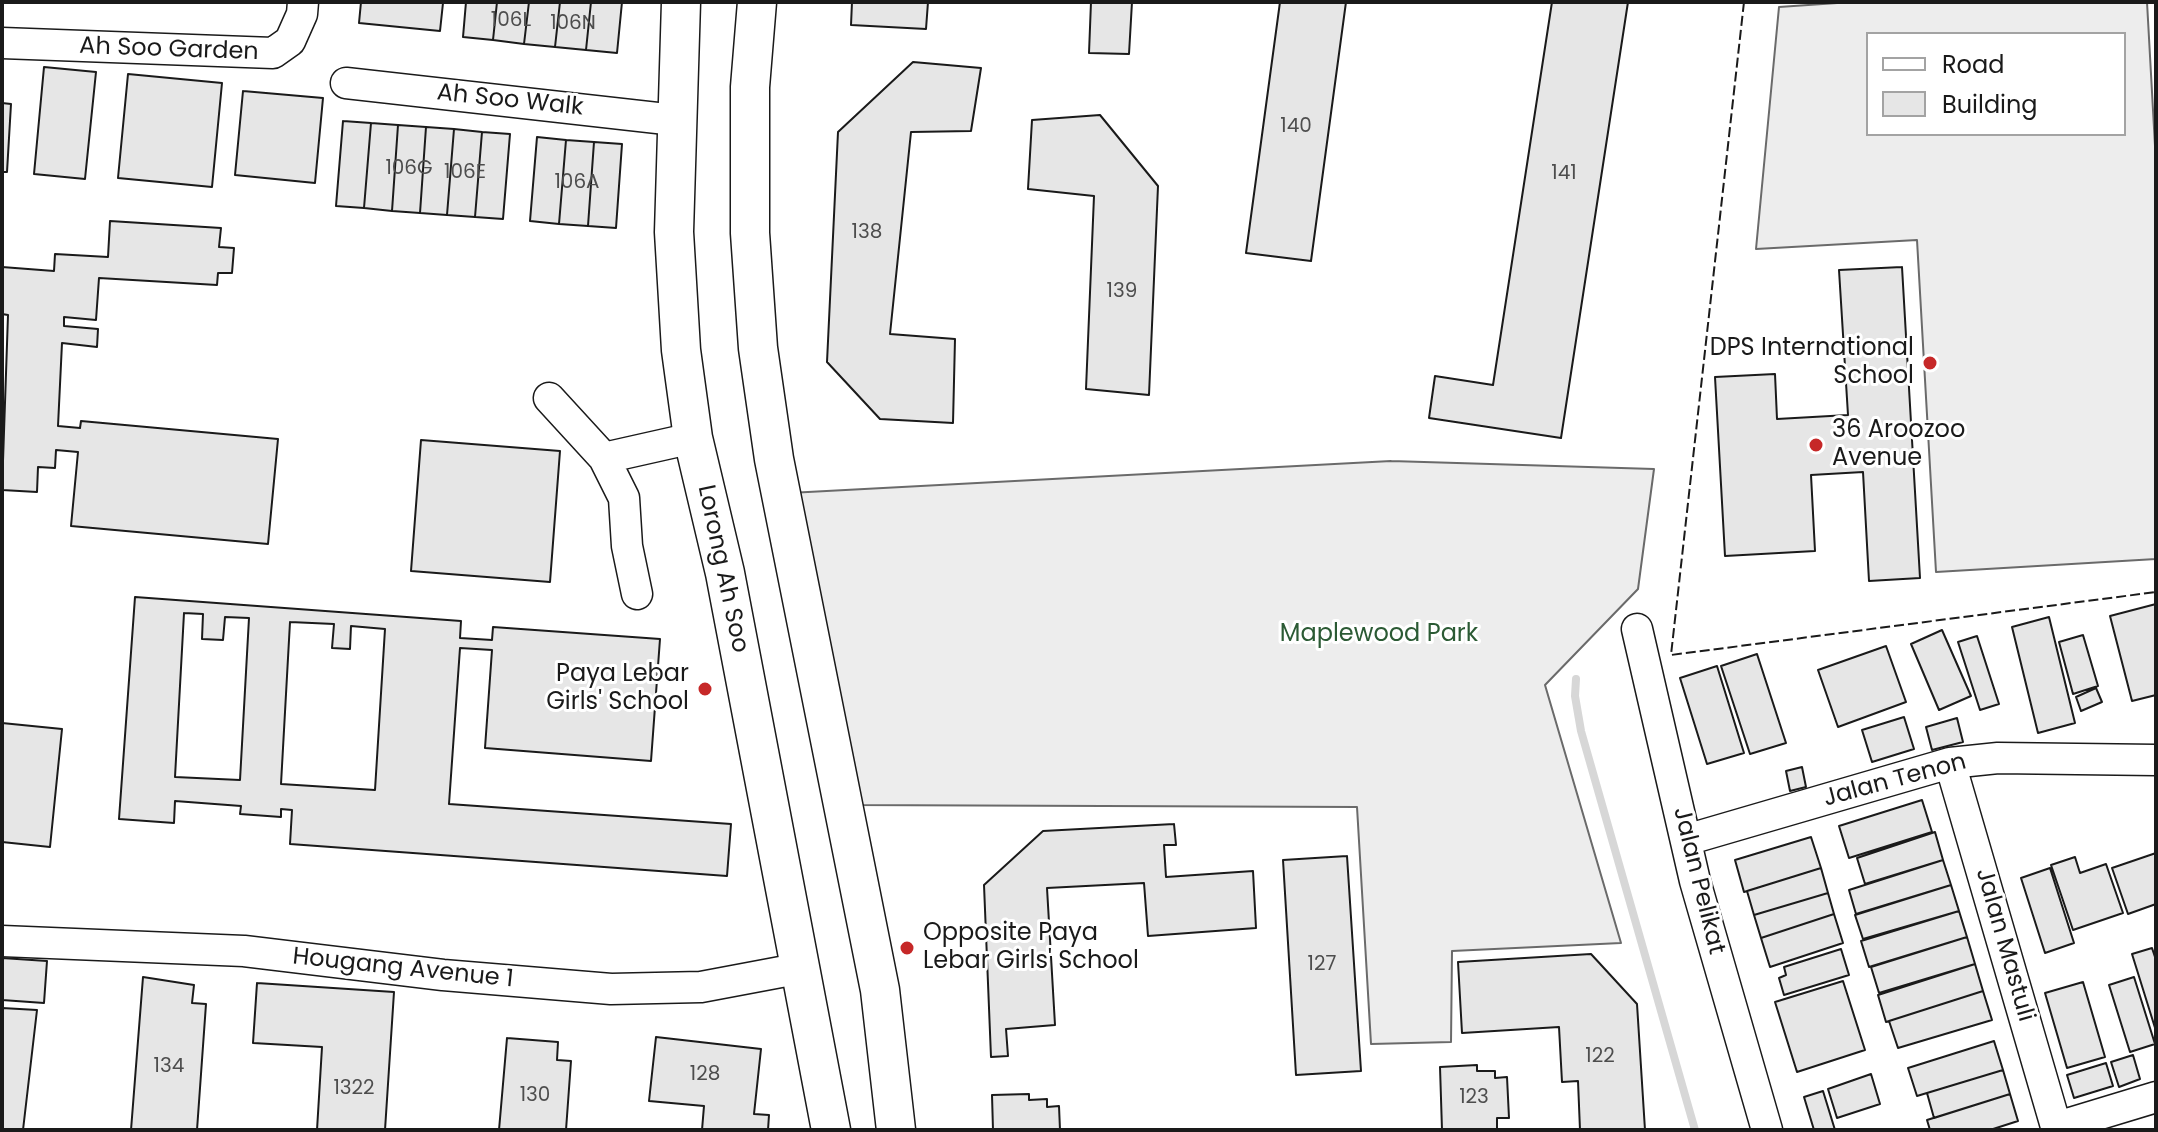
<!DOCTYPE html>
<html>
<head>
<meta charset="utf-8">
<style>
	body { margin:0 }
	#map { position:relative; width:2158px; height:1132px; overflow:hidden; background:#fff; font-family:Poppins,sans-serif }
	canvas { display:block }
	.frame { position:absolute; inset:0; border:4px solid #1a1a1a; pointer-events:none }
	.legend { position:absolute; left:1866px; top:32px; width:260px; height:104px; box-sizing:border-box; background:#fff; border:2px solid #a3a3a3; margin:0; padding:10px 14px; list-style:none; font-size:24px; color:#1a1a1a }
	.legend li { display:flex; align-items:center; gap:16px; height:40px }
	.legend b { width:40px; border:2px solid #a3a3a3 }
</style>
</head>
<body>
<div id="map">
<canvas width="2158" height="1132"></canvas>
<div class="frame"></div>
<ul class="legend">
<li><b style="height:10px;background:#fff"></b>Road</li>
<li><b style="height:22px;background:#e6e6e6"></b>Building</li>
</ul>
</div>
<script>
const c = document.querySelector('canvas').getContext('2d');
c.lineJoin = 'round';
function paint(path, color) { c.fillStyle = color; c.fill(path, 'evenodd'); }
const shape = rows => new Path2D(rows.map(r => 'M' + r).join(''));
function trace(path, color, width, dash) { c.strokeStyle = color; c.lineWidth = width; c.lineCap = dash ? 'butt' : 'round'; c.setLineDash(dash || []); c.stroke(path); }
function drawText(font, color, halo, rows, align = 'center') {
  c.font = font + ' Poppins,sans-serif'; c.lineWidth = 6; c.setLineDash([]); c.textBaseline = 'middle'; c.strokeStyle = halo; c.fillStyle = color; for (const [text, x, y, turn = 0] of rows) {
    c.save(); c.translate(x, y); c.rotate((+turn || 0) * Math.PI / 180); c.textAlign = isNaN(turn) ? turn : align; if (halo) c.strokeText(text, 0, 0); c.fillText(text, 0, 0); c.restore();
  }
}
const built = shape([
	[1852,2,2147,2,2156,164,2156,559,1936,572,1917,240,1756,249,1779,7,1852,2],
	[1868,34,2124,34,2124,134,1868,134,1868,34],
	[1391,461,1654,469,1638,589,1545,685,1621,943,1452,951,1451,1042,1371,1044,1357,807,849,805,789,493,1391,461]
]);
const stream = shape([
	[1576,679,1575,696,1581,731,1695,1130]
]);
const building = shape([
	[361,2,443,3,440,31,359,23,361,2],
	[466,2,497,2,493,40,463,37,466,2],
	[497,2,529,2,524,44,493,40,497,2],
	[529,2,560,2,555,47,524,44,529,2],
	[560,2,591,2,586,50,555,47,560,2],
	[591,2,622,2,617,53,586,50,591,2],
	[852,2,928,2,926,29,851,25,852,2],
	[1091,2,1132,2,1129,54,1089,53,1091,2],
	[1280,2,1346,2,1311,261,1246,253,1280,2],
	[1552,2,1628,2,1561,438,1429,418,1435,376,1493,385,1552,2],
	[913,62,981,68,971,131,911,132,890,334,955,339,953,423,880,419,827,362,838,132,913,62],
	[44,67,96,72,85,179,34,174,44,67],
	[128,74,222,83,212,187,118,178,128,74],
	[243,91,323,98,315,183,235,175,243,91],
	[2,103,11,104,7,172,2,172,2,103],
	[1100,115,1158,186,1149,395,1086,389,1094,196,1028,189,1032,120,1100,115],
	[343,121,371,123,364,208,336,206,343,121],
	[371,123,398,125,392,211,364,208,371,123],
	[398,125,426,127,420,213,392,211,398,125],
	[426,127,454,129,447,215,420,213,426,127],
	[454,129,482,132,475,217,447,215,454,129],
	[482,132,510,134,503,219,475,217,482,132],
	[537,137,566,140,559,224,530,221,537,137],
	[566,140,594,142,588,226,559,224,566,140],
	[594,142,622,144,616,228,588,226,594,142],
	[110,221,221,228,219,247,234,248,232,273,218,273,217,285,99,278,96,320,64,317,64,326,98,329,97,347,62,343,58,426,80,428,81,421,278,439,268,544,71,526,78,452,56,450,55,468,38,467,37,492,2,490,8,315,2,314,2,267,54,271,55,254,108,257,110,221],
	[1902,267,1920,578,1869,581,1863,472,1811,475,1815,551,1725,556,1715,377,1775,374,1777,419,1848,415,1839,270,1902,267],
	[421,440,560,451,550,582,411,571,421,440],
	[135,597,461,621,460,638,492,640,493,627,660,639,651,761,485,748,492,650,460,648,449,804,731,824,727,876,290,844,292,810,281,809,281,817,240,814,241,806,175,801,174,823,119,819,135,597],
	[184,613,203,614,202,639,223,640,225,617,249,618,240,780,175,777,184,613],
	[290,622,334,624,332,648,350,649,351,626,385,629,375,790,281,784,290,622],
	[2156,604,2156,695,2132,701,2110,616,2156,604],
	[2049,617,2075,723,2038,733,2012,627,2049,617],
	[1942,630,1971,696,1939,710,1911,644,1942,630],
	[2083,635,2098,686,2073,694,2059,642,2083,635],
	[1977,636,1999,704,1980,710,1958,642,1977,636],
	[1886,646,1906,702,1838,727,1818,670,1886,646],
	[1757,654,1786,743,1750,754,1721,666,1757,654],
	[1717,666,1744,753,1707,764,1680,678,1717,666],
	[2096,688,2102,702,2081,711,2076,697,2096,688],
	[1904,717,1914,749,1872,762,1862,730,1904,717],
	[1957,718,1963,742,1932,750,1926,727,1957,718],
	[2,723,62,729,50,847,2,842,2,723],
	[1802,767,1806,787,1790,791,1786,771,1802,767],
	[1922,800,1932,832,1849,858,1839,826,1922,800],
	[1174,824,1176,845,1164,845,1166,877,1253,871,1256,928,1148,936,1144,883,1047,888,1055,1025,1006,1029,1008,1056,991,1057,984,885,1043,831,1174,824],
	[1935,832,1943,860,1865,884,1857,858,1935,832],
	[1811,837,1821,868,1744,892,1735,860,1811,837],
	[2156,853,2156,904,2128,914,2112,868,2156,853],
	[1347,856,1361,1071,1296,1075,1283,860,1347,856],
	[2075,857,2080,873,2106,864,2123,913,2073,930,2051,865,2075,857],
	[1943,860,1951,885,1856,914,1849,890,1943,860],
	[1821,868,1828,893,1754,915,1747,891,1821,868],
	[2050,868,2074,943,2045,953,2021,878,2050,868],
	[1951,885,1959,911,1863,939,1855,915,1951,885],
	[1828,893,1834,914,1761,938,1754,915,1828,893],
	[1959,911,1967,937,1869,967,1861,941,1959,911],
	[1834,914,1843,943,1770,967,1761,938,1834,914],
	[1967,937,1975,964,1879,993,1871,967,1967,937],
	[2152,948,2156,960,2156,1031,2132,954,2152,948],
	[1841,949,1849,975,1784,995,1779,978,1786,975,1784,967,1841,949],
	[1591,954,1637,1004,1645,1130,1580,1130,1578,1081,1562,1082,1559,1027,1462,1033,1458,962,1591,954],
	[2,958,47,961,44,1003,2,1000,2,958],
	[1975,964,1983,991,1886,1022,1878,995,1975,964],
	[143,977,194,985,192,1003,206,1004,197,1130,131,1130,143,977],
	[2134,977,2155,1044,2130,1052,2109,985,2134,977],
	[1843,981,1865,1050,1797,1072,1775,1002,1843,981],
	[2083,982,2105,1057,2067,1068,2045,993,2083,982],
	[257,983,394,992,385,1130,317,1130,322,1047,253,1043,257,983],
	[1983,991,1992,1020,1898,1048,1889,1021,1983,991],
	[2,1008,37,1010,23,1130,2,1130,2,1008],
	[656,1037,761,1049,754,1114,769,1115,768,1130,702,1130,704,1106,649,1101,656,1037],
	[507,1038,558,1042,557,1060,571,1061,566,1130,499,1130,507,1038],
	[1994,1041,2003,1070,1917,1096,1908,1068,1994,1041],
	[2133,1055,2140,1079,2119,1087,2111,1062,2133,1055],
	[2106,1063,2113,1086,2074,1098,2067,1075,2106,1063],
	[1477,1065,1477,1071,1495,1071,1495,1078,1507,1077,1509,1118,1497,1118,1497,1130,1509,1130,1442,1130,1440,1067,1477,1065],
	[2003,1070,2010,1094,1934,1118,1927,1093,2003,1070],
	[1871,1074,1880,1104,1837,1118,1828,1089,1871,1074],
	[1823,1091,1835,1130,1814,1130,1804,1097,1823,1091],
	[1029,1094,1029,1100,1047,1099,1047,1107,1059,1106,1060,1130,993,1130,992,1095,1029,1094],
	[2010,1094,2018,1121,1990,1130,1930,1130,1927,1120,2010,1094]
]);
const minor = shape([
	[2,43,273,53,290,41,302,14,303,2],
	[346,83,675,120],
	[549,398,604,458,624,498,627,546,637,594],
	[604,458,693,438],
	[1637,629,1695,881,1767,1130],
	[1950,763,2057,1130],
	[1686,840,1950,763,1998,758,2156,760],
	[2,941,244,951,443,975,611,989,701,987,802,968],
	[2057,1127,2156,1097]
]);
const major = shape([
	[681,2,674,232,681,350,693,438,725,573,831,1130],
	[757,2,750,87,750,233,758,348,774,459,880,990,896,1130]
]);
const fence = shape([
	[1744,2,1671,655,2156,592]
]);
const markers = [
	[1930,363,8,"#c62828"],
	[1816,445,8,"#c62828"],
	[705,689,8,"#c62828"],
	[907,948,8,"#c62828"]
];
const numberNames = [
	["106L",511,21],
	["106N",573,24],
	["140",1296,127],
	["106G",409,169],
	["106E",465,173],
	["141",1564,174],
	["106A",577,183],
	["138",867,233],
	["139",1122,292],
	["127",1322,965],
	["122",1600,1057],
	["134",169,1067],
	["128",705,1075],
	["1322",354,1089],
	["130",535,1096],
	["123",1474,1098]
];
const streetNames = [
	["Ah Soo Garden",169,50,2],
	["Ah Soo Walk",510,101,6],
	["Lorong Ah Soo",722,569,78],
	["Jalan Tenon",1895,781,-15],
	["Jalan Pelikat",1698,881,76],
	["Jalan Mastuli",2004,945,74],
	["Hougang Avenue 1",403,969,6]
];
const poiNames = [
	["DPS International",1914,349],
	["School",1914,377],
	["36 Aroozoo",1832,431,"left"],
	["Avenue",1832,459,"left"],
	["Paya Lebar",689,675],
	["Girls' School",689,703],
	["Opposite Paya",923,934,"left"],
	["Lebar Girls' School",923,962,"left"]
];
const parkNames = [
	["Maplewood Park",1379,635]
];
paint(built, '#ededed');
trace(built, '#6a6a6a', 2);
trace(stream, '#d7d7d7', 8);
paint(building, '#e6e6e6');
trace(building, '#1a1a1a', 2);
trace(minor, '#1a1a1a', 33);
trace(major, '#1a1a1a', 41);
trace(minor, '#fff', 30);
trace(major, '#fff', 38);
trace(fence, '#1a1a1a', 2, [10, 4]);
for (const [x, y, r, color] of markers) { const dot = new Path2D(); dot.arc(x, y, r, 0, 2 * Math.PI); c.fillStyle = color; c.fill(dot); trace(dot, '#fff', 3); }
drawText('20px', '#4d4d4d', null, numberNames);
drawText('24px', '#1a1a1a', '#fff', streetNames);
drawText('24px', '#1a1a1a', '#fff', poiNames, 'right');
drawText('24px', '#2b5a34', '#fff', parkNames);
</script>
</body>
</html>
